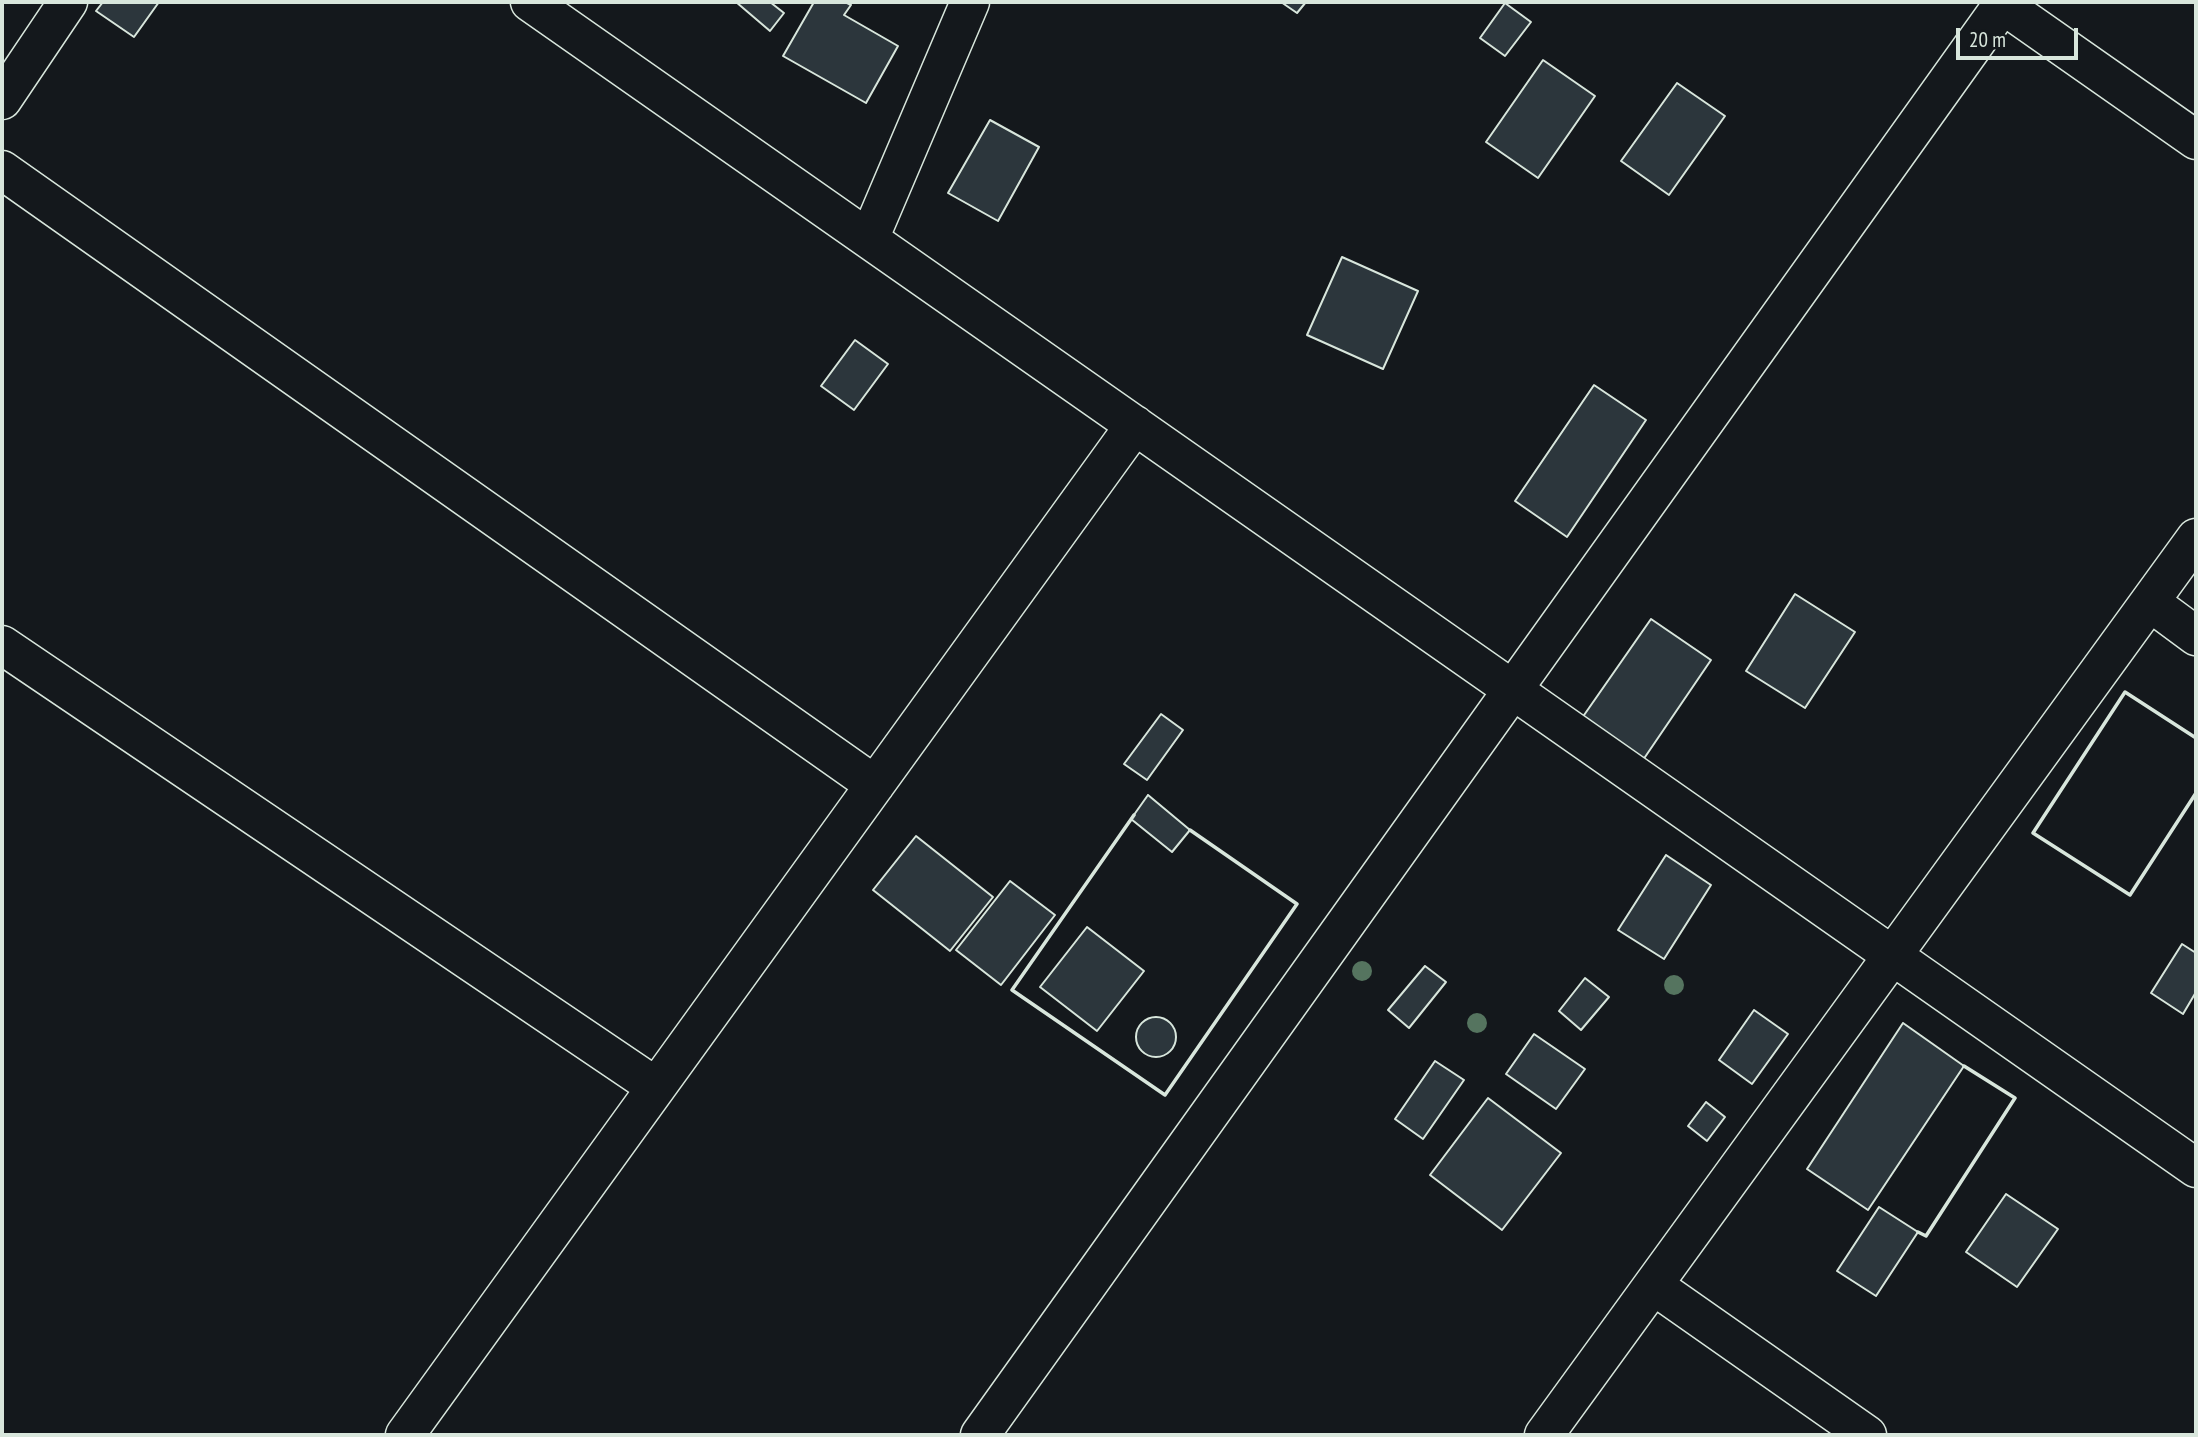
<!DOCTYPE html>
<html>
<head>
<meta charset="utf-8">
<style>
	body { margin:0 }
	#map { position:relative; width:2198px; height:1437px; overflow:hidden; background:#14181c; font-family:"PT Sans Narrow",sans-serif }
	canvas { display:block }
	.frame { position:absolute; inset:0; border:4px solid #d8e6dc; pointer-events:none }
	.scale { position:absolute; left:1956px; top:28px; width:122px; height:32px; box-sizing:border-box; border:4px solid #d8e6dc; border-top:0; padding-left:9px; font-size:21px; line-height:24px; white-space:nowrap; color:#d8e6dc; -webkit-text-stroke:5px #14181c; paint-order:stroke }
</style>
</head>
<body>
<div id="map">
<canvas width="2198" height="1437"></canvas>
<div class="frame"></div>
<div class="scale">20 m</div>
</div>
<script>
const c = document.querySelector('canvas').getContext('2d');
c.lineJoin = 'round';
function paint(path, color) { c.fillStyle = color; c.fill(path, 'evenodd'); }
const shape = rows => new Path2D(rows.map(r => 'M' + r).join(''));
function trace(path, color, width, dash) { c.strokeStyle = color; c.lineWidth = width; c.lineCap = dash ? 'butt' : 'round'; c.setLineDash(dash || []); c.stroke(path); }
const building = shape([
	[103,2,159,2,134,37,96,11,103,2],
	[736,2,770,2,784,13,770,31,736,2],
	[814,2,845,2,851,5,844,15,898,46,866,103,783,56,814,2],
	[1281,2,1306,2,1297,13,1281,2],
	[1505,3,1531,22,1505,56,1480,38,1505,3],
	[1543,60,1595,96,1538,178,1486,142,1543,60],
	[1677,83,1725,116,1669,195,1621,161,1677,83],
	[990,120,1039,147,998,221,948,193,990,120],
	[1342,257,1418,291,1383,369,1307,335,1342,257],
	[855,340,888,364,854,410,821,386,855,340],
	[1594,385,1646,420,1567,537,1515,501,1594,385],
	[1795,594,1855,632,1805,708,1746,671,1795,594],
	[1651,619,1711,660,1643,760,1582,718,1651,619],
	[1161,714,1183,730,1147,780,1124,764,1161,714],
	[1148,795,1190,830,1172,852,1131,819,1148,795],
	[916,836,993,897,950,951,873,890,916,836],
	[1666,855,1711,885,1664,959,1618,930,1666,855],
	[1010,881,1055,915,1001,985,956,950,1010,881],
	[1087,927,1144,971,1097,1031,1040,987,1087,927],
	[2182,944,2196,953,2196,992,2183,1014,2151,993,2182,944],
	[1425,966,1446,982,1409,1028,1388,1010,1425,966],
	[1585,978,1609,997,1581,1030,1559,1011,1585,978],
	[1754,1010,1788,1034,1752,1084,1719,1060,1754,1010],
	'1136 1037a20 20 0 1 1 40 0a20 20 0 1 1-40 0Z',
	[1903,1023,1964,1066,1868,1210,1807,1169,1903,1023],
	[1534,1034,1585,1069,1556,1109,1506,1074,1534,1034],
	[1435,1061,1464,1080,1423,1139,1395,1119,1435,1061],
	[1488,1098,1561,1153,1502,1230,1430,1175,1488,1098],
	[1706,1102,1725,1117,1707,1141,1688,1126,1706,1102],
	[2006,1194,2058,1229,2017,1287,1966,1252,2006,1194],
	[1879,1207,1918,1232,1876,1296,1837,1271,1879,1207]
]);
const minor = shape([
	[530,2,2196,1168],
	[1999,2,2196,140],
	[2,100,68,2],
	[2,170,875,785],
	[869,239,970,2],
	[2150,602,2196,636],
	[2,645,656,1087],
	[1653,1285,1867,1435],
	[405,1435,1135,425],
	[980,1435,2003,4],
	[1544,1435,2196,538]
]);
const wall = shape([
	[2196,738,2125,692,2033,833,2130,895,2196,793],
	[1134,815,1012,990,1165,1095,1297,904,1190,830],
	[1918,1232,1926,1236,2015,1098,1964,1066]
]);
const trees = [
	[1362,971],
	[1674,985],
	[1477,1023]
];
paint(building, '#2c363c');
trace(building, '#d8e6dc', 2);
trace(minor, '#d8e6dc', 41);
trace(minor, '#14181c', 38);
trace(wall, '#d8e6dc', 3.5);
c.fillStyle = '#55745f';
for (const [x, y] of trees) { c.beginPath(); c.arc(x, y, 10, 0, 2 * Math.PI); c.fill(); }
</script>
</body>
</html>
